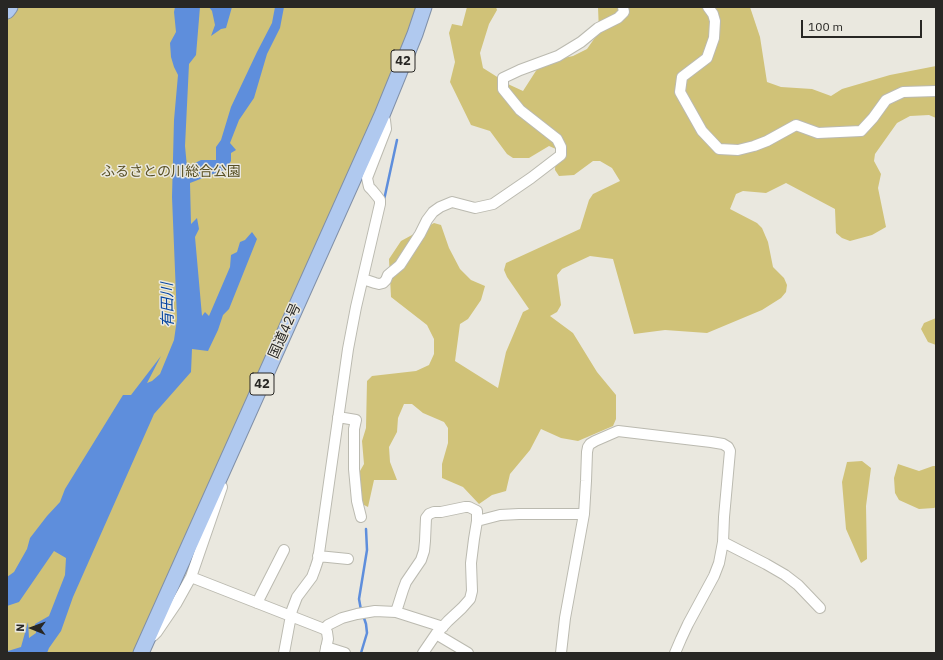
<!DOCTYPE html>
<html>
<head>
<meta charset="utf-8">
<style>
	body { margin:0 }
	#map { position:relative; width:943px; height:660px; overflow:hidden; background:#eae8df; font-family:"IBM Plex Sans",sans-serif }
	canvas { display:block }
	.frame { position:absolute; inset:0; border:8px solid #282724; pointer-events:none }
	.north { position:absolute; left:12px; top:608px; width:40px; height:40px; -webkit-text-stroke:3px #eae8df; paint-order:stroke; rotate:271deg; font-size:11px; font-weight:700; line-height:16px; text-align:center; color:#282724 }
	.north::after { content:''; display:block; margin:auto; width:14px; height:18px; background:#282724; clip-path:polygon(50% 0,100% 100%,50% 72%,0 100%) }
	.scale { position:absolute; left:801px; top:20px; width:121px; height:18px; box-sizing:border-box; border:2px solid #282724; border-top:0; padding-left:5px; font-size:12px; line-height:14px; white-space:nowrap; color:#282724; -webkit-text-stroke:3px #eae8df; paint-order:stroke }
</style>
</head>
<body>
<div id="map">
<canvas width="943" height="660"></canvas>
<div class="frame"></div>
<div class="north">N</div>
<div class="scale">100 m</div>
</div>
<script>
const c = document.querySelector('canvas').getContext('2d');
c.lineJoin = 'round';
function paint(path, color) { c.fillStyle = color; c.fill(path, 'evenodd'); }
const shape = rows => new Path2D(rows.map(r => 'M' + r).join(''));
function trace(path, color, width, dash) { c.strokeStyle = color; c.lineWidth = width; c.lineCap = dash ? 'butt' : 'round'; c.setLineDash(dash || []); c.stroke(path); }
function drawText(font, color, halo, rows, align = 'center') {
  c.font = font + ' "IBM Plex Sans","Noto Sans JP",sans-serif'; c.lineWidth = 3; c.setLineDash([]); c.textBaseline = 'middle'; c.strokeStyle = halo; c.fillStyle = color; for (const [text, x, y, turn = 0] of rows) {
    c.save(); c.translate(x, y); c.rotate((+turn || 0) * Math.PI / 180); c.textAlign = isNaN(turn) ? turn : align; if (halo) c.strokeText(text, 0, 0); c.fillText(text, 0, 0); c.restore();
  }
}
const green = shape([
	[15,7,418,7,390,80,138,653,7,653,7,19],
	[467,7,496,7,497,10,489,24,480,53,483,68,510,85,523,91,541,63,573,56,587,49,599,32,598,7,750,7,760,37,767,82,781,87,812,89,831,96,842,89,890,75,936,66,936,118,929,115,910,116,897,123,875,154,874,161,881,174,878,188,886,227,872,235,850,241,842,238,836,233,835,209,786,183,766,193,743,191,736,194,730,209,757,223,762,228,768,242,773,267,784,278,787,285,786,292,781,298,762,310,707,333,665,330,634,334,613,259,590,256,562,269,557,275,561,305,557,312,550,316,573,333,597,372,616,395,616,419,613,426,578,441,561,438,541,429,530,450,510,474,506,491,492,495,479,504,463,487,442,478,442,464,448,443,448,428,444,422,423,413,412,404,404,404,398,418,397,432,389,447,390,462,397,480,374,480,368,507,360,503,359,479,360,471,364,464,362,441,366,428,367,381,372,376,416,371,429,365,434,354,434,339,427,325,391,297,389,259,401,241,434,223,441,225,449,248,460,269,471,280,485,286,481,300,468,319,460,324,455,361,498,388,506,352,523,312,529,309,507,277,504,270,506,263,580,229,589,200,593,194,620,181,612,168,600,161,593,161,574,175,559,176,555,170,556,149,549,146,529,158,513,158,507,154,490,131,471,125,450,82,455,62,449,33,452,24,462,26],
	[936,318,936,345,928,342,921,329,924,323],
	[862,461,871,468,866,506,867,559,861,563,846,529,842,482,847,462],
	[898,464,919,471,933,466,936,466,936,507,934,508,919,509,899,500,895,493,894,478]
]);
const water = shape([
	[175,7,200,7,196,55,189,64,185,146,187,167,201,160,216,160,216,147,221,140,231,107,257,52,272,23,275,7,284,7,280,28,267,54,254,98,239,120,230,143,236,150,231,153,231,161,220,178,216,173,190,183,191,224,197,218,199,229,195,237,202,316,205,312,209,316,230,267,231,255,237,252,240,242,245,240,252,232,257,239,229,309,223,315,218,330,208,351,192,349,191,372,154,414,73,597,61,631,49,648,47,653,7,653,8,651,21,647,28,622,29,638,36,633,35,624,49,616,65,575,66,558,54,551,19,602,7,606,7,577,14,572,27,549,30,538,47,516,60,502,65,489,123,395,131,395,161,356,147,383,152,381,160,374,174,340,177,319,172,197,174,120,178,75,174,67,171,57,170,43,176,32,174,12],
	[209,7,232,7,226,28,221,29,211,36,215,25,212,11]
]);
const stream = shape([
	[384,200,397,140],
	[361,610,359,599,367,550,366,529],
	[361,653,367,633,366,624,363,615]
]);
const minor = shape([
	[708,7,713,14,715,21,714,38,707,58,682,77,680,92,702,131,719,149,738,150,754,146,767,141,796,125,818,133,861,131,873,118,886,100,903,92,936,91],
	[363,279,375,283,379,284,383,283,386,280,388,275,400,265,420,234,427,220,433,212,440,207,452,202,475,208,493,204,531,178,561,155,561,147,557,139,520,110,503,89,503,78,520,70,558,56,581,42,598,28,618,18,624,12,623,7],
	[338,417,356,420,354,429,354,469,357,501,361,517],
	[477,521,500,515,519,514,584,514],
	[723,542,766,564,785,575,798,585,820,608],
	[318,556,348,559],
	[191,577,324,629,327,632,328,639,325,653],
	[257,603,284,550],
	[396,612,403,590,406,582,421,560,424,551,425,541,426,518,429,514,434,512,441,512,465,507,469,507,477,511,477,521,474,539,471,563,472,591,470,599,462,608,448,621,436,634,423,653],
	[324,629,328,625,342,618,357,614,375,611,396,612,443,627],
	[436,634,468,653],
	[153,636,157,632,176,604,191,577,222,487],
	[326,647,345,653],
	[284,653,292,610,297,597,312,577,315,569,318,560,348,349,356,307,380,204,380,200,377,196,372,190,369,187,367,178,386,129,385,120,382,115],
	[561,653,565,618,584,514,586,481,587,452,588,447,590,444,595,441,618,431,711,442,723,444,728,447,730,451,724,517,723,542,719,563,714,576,688,624,681,639,675,653]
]);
const highway = shape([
	[7,11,10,7],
	[141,653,382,115,415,34,424,7]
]);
const shields = [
	[403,61,24],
	[262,384,24]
];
const shieldNames = [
	["42",403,61],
	["42",262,384]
];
const parkNames = [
	["ふるさとの川総合公園",171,172]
];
const streetNames = [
	["国道42号",285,331,-66]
];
const waterNames = [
	["有田川",168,305,-91]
];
paint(green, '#d0c278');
paint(water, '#5e8edc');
trace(stream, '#5e8edc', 2.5);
trace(minor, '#bbbab0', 12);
trace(highway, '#8090a8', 17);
trace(minor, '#fff', 10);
trace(highway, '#b0c9ef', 15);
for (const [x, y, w] of shields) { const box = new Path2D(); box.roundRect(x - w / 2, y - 11, w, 22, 3); c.fillStyle = '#eae8df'; c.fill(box); trace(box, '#282724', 1); }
drawText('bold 13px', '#282724', null, shieldNames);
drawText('14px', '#585025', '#eae8df', parkNames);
drawText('14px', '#282724', '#eae8df', streetNames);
drawText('italic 15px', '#04449e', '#eae8df', waterNames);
</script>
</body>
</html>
